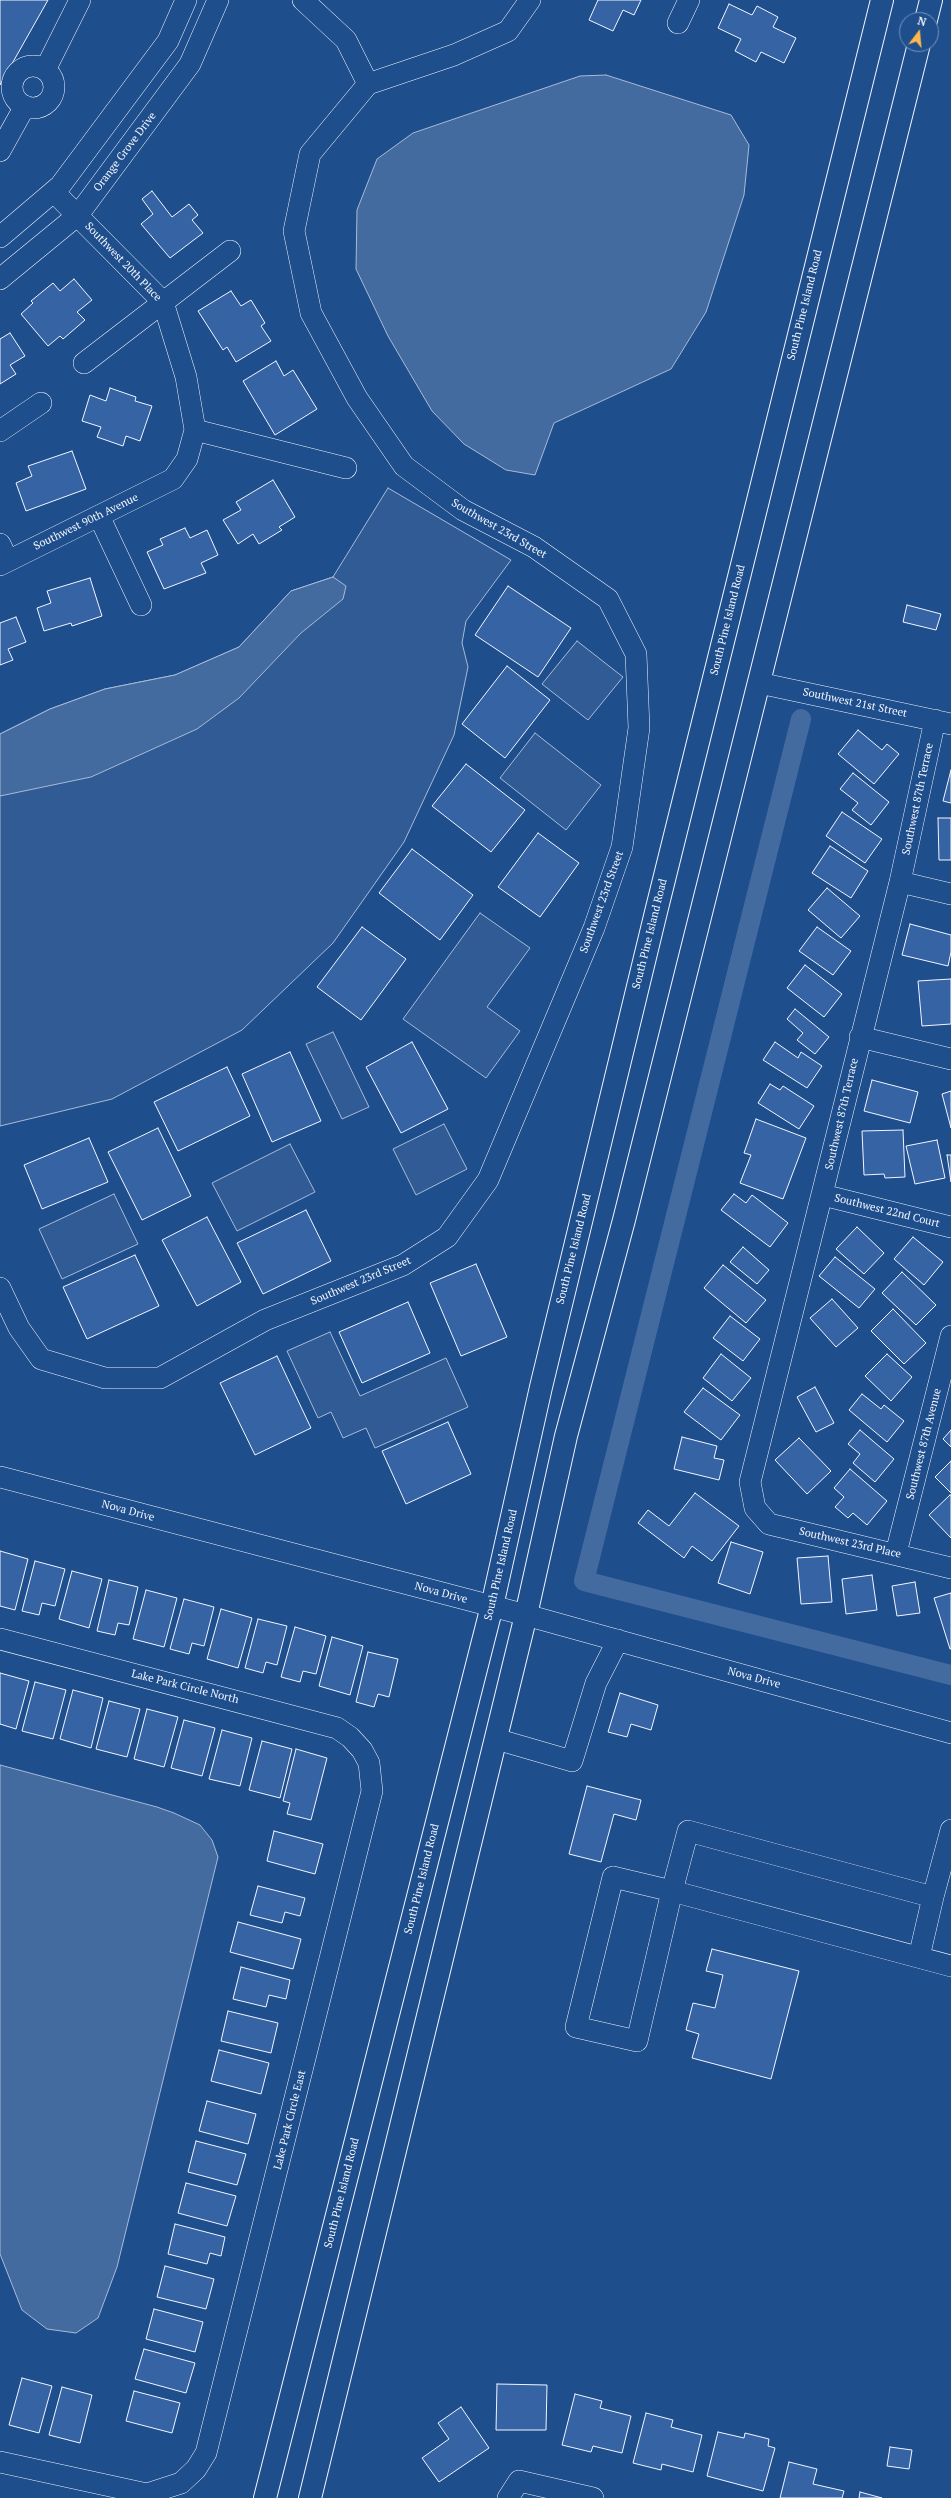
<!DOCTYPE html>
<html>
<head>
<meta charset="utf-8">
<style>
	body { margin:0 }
	#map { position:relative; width:951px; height:2498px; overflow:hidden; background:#1f4e8c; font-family:"PT Serif",serif }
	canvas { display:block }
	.north { position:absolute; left:899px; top:12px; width:40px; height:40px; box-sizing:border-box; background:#1f4e8c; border:1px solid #7391ba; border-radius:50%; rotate:16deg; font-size:11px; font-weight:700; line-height:16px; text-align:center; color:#f2f6ff }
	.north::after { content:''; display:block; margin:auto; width:14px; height:18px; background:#ffb74d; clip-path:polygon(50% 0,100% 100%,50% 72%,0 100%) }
</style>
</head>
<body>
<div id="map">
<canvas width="951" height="2498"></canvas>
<div class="north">N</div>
</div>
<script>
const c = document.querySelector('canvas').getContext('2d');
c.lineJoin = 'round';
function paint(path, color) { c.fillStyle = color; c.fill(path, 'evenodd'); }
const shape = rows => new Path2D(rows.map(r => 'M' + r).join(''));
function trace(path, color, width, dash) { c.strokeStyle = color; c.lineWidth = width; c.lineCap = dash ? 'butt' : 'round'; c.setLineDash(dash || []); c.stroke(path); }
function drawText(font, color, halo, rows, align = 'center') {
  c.font = font + ' "PT Serif",serif'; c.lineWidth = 3; c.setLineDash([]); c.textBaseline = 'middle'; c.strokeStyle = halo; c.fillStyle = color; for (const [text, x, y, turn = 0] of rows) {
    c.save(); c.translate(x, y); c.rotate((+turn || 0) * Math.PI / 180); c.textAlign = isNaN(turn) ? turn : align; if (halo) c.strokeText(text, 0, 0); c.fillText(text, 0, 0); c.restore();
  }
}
const built = shape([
	[388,488,511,560,466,621,462,643,468,667,454,735,404,842,333,943,242,1030,112,1099,0,1126,0,734,50,709,105,689,175,675,239,647,291,591,333,577,388,488],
	[577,641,623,677,588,720,542,684,577,641],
	[535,733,601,785,566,830,500,778,535,733],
	[480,913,530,948,487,1007,520,1031,486,1078,403,1019,480,913],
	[333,1032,369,1107,342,1119,306,1044,333,1032],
	[444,1124,467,1169,416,1195,393,1149,444,1124],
	[290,1144,315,1192,237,1231,212,1183,290,1144],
	[114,1194,138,1244,62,1279,39,1229,114,1194],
	[330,1332,360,1396,446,1358,468,1407,375,1448,366,1428,343,1438,331,1412,318,1418,287,1351,330,1332]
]);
const water = shape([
	[606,75,731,115,749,145,744,195,706,312,671,369,554,423,535,475,506,470,464,444,432,411,388,336,356,269,357,210,377,159,413,133,580,76,606,75],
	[333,577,346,586,343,599,301,633,239,698,197,729,91,777,0,796,0,734,50,709,105,689,175,675,239,647,291,591,333,577],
	[0,1765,157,1807,174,1813,200,1825,212,1840,218,1857,117,2267,98,2318,76,2333,47,2329,22,2310,0,2254,0,1765]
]);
const canal = shape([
	[801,719,584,1581,951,1675]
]);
const building = shape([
	[0,0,48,0,0,85,0,0],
	[598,0,641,0,634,15,623,10,613,31,589,20,598,0],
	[729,4,752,15,757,6,778,17,773,27,796,38,784,63,761,52,756,62,735,51,741,39,718,28,729,4],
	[152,191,172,217,189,204,198,215,192,220,203,233,170,258,141,224,153,214,142,199,152,191],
	[74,279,92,300,77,312,85,320,63,339,60,336,48,346,21,314,33,303,31,301,53,283,60,291,74,279],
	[231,291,241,306,251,300,265,323,261,326,271,341,236,362,227,347,223,350,198,311,231,291],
	[10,333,25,356,10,365,16,374,0,384,0,339,10,333],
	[276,361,284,376,293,370,317,409,275,435,243,381,276,361],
	[110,388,136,397,135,401,152,406,140,441,126,436,123,446,97,437,101,427,82,421,90,395,106,401,110,388],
	[72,451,86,489,26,511,16,483,32,476,28,466,72,451],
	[273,480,295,517,279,527,282,530,259,544,253,534,238,544,223,520,241,510,236,502,273,480],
	[185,528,190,538,207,530,218,555,201,563,206,573,164,589,147,552,163,545,160,539,185,528],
	[90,578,102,616,72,626,71,623,44,631,37,608,51,603,47,591,90,578],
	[508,586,571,628,538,677,475,635,508,586],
	[907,605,941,614,936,630,903,622,907,605],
	[16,617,26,642,8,649,13,660,0,665,0,623,16,617],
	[507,666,550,700,505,758,462,724,507,666],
	[858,730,882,750,887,744,899,754,874,784,838,754,858,730],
	[466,764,525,810,491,852,432,806,466,764],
	[951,770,951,803,943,801,951,770],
	[853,773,889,802,871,825,852,810,858,803,840,789,853,773],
	[842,812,882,839,865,863,826,836,842,812],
	[938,818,951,818,951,860,939,860,938,818],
	[538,833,579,863,540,917,498,887,538,833],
	[830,846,868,871,851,898,812,873,830,846],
	[412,849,473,895,440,940,379,893,412,849],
	[827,888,860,916,841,938,808,910,827,888],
	[910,924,951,935,951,952,948,966,902,955,910,924],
	[362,927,406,959,361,1020,317,987,362,927],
	[817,927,851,951,833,975,799,951,817,927],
	[805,965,842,994,824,1017,787,988,805,965],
	[951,979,951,1024,922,1026,918,981,951,979],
	[795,1009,829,1037,815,1054,797,1040,803,1033,787,1019,795,1009],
	[412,1042,448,1109,401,1133,366,1067,412,1042],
	[775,1042,798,1058,801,1052,822,1066,807,1088,763,1060,775,1042],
	[290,1052,321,1121,272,1142,242,1074,290,1052],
	[227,1067,250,1116,178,1151,154,1102,227,1067],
	[872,1080,918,1092,910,1123,864,1111,872,1080],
	[770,1084,780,1090,783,1086,814,1106,799,1129,758,1103,770,1084],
	[951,1091,951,1128,942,1094,951,1091],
	[756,1119,806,1138,783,1199,740,1183,751,1155,744,1153,756,1119],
	[158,1128,191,1196,142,1220,108,1152,158,1128],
	[903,1130,905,1177,885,1178,884,1174,864,1175,862,1131,903,1130],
	[89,1138,108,1182,42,1209,24,1165,89,1138],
	[937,1140,945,1178,915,1184,906,1146,937,1140],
	[947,1155,951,1155,951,1182,947,1155],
	[734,1194,746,1203,752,1195,788,1223,770,1247,721,1210,734,1194],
	[306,1210,331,1261,263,1294,237,1243,306,1210],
	[207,1217,241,1282,197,1306,162,1240,207,1217],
	[857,1227,884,1253,864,1274,836,1249,857,1227],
	[913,1237,943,1262,924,1285,894,1259,913,1237],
	[743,1247,769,1270,757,1284,730,1262,743,1247],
	[135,1255,159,1306,87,1339,63,1287,135,1255],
	[835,1257,875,1289,859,1308,819,1276,835,1257],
	[476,1264,507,1337,461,1356,430,1283,476,1264],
	[723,1265,766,1300,746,1323,704,1288,723,1265],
	[902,1272,936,1305,916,1325,882,1293,902,1272],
	[832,1299,858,1328,836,1347,810,1318,832,1299],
	[408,1302,430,1353,362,1383,339,1332,408,1302],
	[893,1309,926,1343,904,1364,871,1331,893,1309],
	[730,1316,760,1339,743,1361,713,1338,730,1316],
	[721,1354,751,1378,732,1401,703,1378,721,1354],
	[887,1354,912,1377,891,1401,865,1376,887,1354],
	[277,1356,311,1428,255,1455,220,1383,277,1356],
	[815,1387,834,1423,816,1432,797,1397,815,1387],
	[703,1388,740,1415,721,1440,684,1412,703,1388],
	[862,1394,881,1409,884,1405,904,1421,887,1442,849,1410,862,1394],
	[448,1422,471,1474,406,1504,382,1451,448,1422],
	[860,1430,894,1459,875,1482,853,1463,860,1454,848,1444,860,1430],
	[951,1430,951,1447,943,1439,951,1430],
	[682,1437,717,1446,714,1458,724,1460,719,1480,674,1469,682,1437],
	[799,1438,831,1471,807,1494,775,1460,799,1438],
	[951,1461,951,1493,935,1477,951,1461],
	[850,1469,887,1501,867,1525,853,1513,848,1518,835,1507,844,1497,834,1488,850,1469],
	[695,1493,739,1526,712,1561,692,1546,684,1558,638,1523,648,1510,669,1526,695,1493],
	[950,1495,951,1495,951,1538,929,1515,950,1495],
	[731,1542,763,1552,750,1594,718,1583,731,1542],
	[0,1551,28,1559,15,1610,0,1606,0,1551],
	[828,1556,832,1602,801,1604,797,1558,828,1556],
	[35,1561,65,1569,55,1606,42,1603,39,1615,22,1611,35,1561],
	[72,1571,102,1579,89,1628,59,1619,72,1571],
	[872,1575,877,1610,846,1614,842,1579,872,1575],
	[109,1580,138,1587,129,1625,118,1623,115,1635,97,1631,109,1580],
	[915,1582,920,1613,897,1616,892,1586,915,1582],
	[146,1590,177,1598,164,1647,133,1639,146,1590],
	[951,1593,951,1649,950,1649,934,1598,951,1593],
	[184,1599,214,1607,204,1646,192,1643,189,1654,170,1649,184,1599],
	[221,1609,252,1618,238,1668,207,1659,221,1609],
	[258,1619,287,1626,277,1665,266,1662,263,1673,245,1668,258,1619],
	[295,1627,326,1636,316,1674,303,1671,300,1682,281,1677,295,1627],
	[332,1637,363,1646,350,1695,319,1686,332,1637],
	[368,1652,398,1659,389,1697,378,1694,374,1707,356,1702,368,1652],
	[0,1673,29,1681,16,1729,0,1724,0,1673],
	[35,1682,66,1690,53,1739,22,1731,35,1682],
	[73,1690,103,1698,91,1748,60,1739,73,1690],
	[620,1693,658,1705,651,1730,631,1724,627,1737,608,1732,620,1693],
	[109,1701,140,1709,127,1757,96,1749,109,1701],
	[147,1709,178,1717,164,1767,134,1759,147,1709],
	[184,1720,215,1728,202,1776,171,1768,184,1720],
	[222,1730,252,1738,240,1786,209,1779,222,1730],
	[262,1741,292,1749,280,1798,249,1790,262,1741],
	[296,1749,327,1758,311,1820,287,1814,290,1803,283,1801,296,1749],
	[587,1786,641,1800,636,1820,614,1814,601,1862,569,1854,587,1786],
	[274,1831,323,1844,315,1874,267,1861,274,1831],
	[258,1886,305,1898,300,1916,285,1912,282,1923,250,1915,258,1886],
	[238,1922,301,1939,293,1969,230,1952,238,1922],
	[712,1949,799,1971,771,2079,692,2058,699,2034,686,2030,693,2003,715,2008,723,1975,706,1971,712,1949],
	[241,1967,290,1980,286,1999,269,1995,266,2007,233,1999,241,1967],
	[228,2011,278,2023,271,2053,221,2041,228,2011],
	[219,2050,269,2063,261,2094,211,2081,219,2050],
	[207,2101,256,2114,248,2144,199,2131,207,2101],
	[196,2141,246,2154,237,2185,188,2172,196,2141],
	[186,2183,236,2196,227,2226,178,2213,186,2183],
	[175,2224,225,2237,221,2256,210,2253,207,2264,168,2254,175,2224],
	[165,2266,214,2279,206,2309,157,2297,165,2266],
	[154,2309,203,2322,195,2352,146,2339,154,2309],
	[144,2349,195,2363,186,2393,135,2379,144,2349],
	[22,2378,52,2386,39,2433,9,2425,22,2378],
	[497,2384,547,2385,546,2430,496,2430,497,2384],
	[62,2387,92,2395,80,2443,49,2435,62,2387],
	[134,2391,180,2403,172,2433,126,2421,134,2391],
	[575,2394,602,2401,600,2408,631,2416,622,2453,593,2446,591,2452,562,2445,575,2394],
	[461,2407,489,2448,439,2482,422,2458,449,2439,438,2423,461,2407],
	[646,2413,673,2420,671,2427,702,2435,693,2472,662,2464,661,2470,633,2463,646,2413],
	[718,2432,744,2438,745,2433,769,2439,768,2446,775,2448,763,2491,707,2476,718,2432],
	[890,2447,912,2450,909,2469,887,2466,890,2447],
	[789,2462,817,2469,813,2484,844,2491,842,2498,780,2498,789,2462],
	[860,2492,882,2498,859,2498,860,2492]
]);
const minor = shape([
	[303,0,346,40,368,84],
	[678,23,689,0],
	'12 87a21 21 0 1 1 42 0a21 21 0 1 1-42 0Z',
	[45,70,80,0],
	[368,84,454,55,508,31,530,0],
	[0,151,25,106],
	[0,237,60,186,168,41,186,0],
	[0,279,78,215,190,64,218,0],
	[84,363,230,251],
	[195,430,346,468],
	[0,431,41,403],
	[99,516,141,605],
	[0,544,8,561],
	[0,565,173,479,187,459,195,430,186,377,163,302,54,192],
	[759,683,951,724],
	[935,720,900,882,750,1482,755,1508,769,1524,951,1568],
	[900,882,951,894],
	[860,1037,951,1059],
	[823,1195,951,1227],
	[0,1288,19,1328,41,1359,105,1378,160,1378,265,1320,403,1265,447,1237,488,1180,594,928,622,847,639,728,636,654,608,599,534,547,463,510,404,466,357,398,311,313,294,231,310,154,368,84],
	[0,1477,526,1615,951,1733],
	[896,1553,951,1336],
	[0,1639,337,1728,350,1737,362,1750,369,1763,372,1791,206,2453,196,2469,181,2483,147,2494,0,2462],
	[496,1739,572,1761,596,1683,618,1640],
	[951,1830,933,1897,688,1831,672,1891,951,1966],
	[613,1877,672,1891,637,2041,576,2027,613,1877],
	[919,1957,933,1897],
	[508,2498,519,2481,593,2498]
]);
const major = shape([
	[926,20,931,0],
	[265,2498,492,1606,541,1387,656,912,882,0],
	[310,2498,526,1615,566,1436,624,1220,919,44]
]);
const streetNames = [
	["Orange Grove Drive",125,152,-53],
	["Southwest 20th Place",123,262,46],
	["South Pine Island Road",805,305,-76],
	["Southwest 90th Avenue",86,522,-26],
	["Southwest 23rd Street",499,529,30],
	["South Pine Island Road",728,620,-76],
	["Southwest 21st Street",855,703,12],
	["Southwest 87th Terrace",918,799,-78],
	["Southwest 23rd Street",602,902,-70],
	["South Pine Island Road",650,934,-76],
	["Southwest 87th Terrace",842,1114,-77],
	["Southwest 22nd Court",887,1211,14],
	["South Pine Island Road",574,1249,-76],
	["Southwest 23rd Street",361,1281,-23],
	["Southwest 87th Avenue",924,1444,-76],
	["Nova Drive",128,1511,15],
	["Southwest 23rd Place",850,1543,13],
	["South Pine Island Road",501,1565,-77],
	["Nova Drive",441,1593,15],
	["Nova Drive",754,1678,15],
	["Lake Park Circle North",185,1687,14],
	["South Pine Island Road",422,1879,-76],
	["Lake Park Circle East",290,2120,-76],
	["South Pine Island Road",342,2193,-76]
];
paint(built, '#305b95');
trace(built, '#a8bbd7', 1);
paint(water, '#446ba0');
trace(water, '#a8bbd7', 1);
trace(canal, '#446ba0', 20);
paint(building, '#3563a3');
trace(building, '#f2f6ff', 1);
trace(minor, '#f2f6ff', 22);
trace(major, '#f2f6ff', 24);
trace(minor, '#1f4e8c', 21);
trace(major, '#1f4e8c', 22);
drawText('11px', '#f2f6ff', '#1f4e8c', streetNames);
</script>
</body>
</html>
